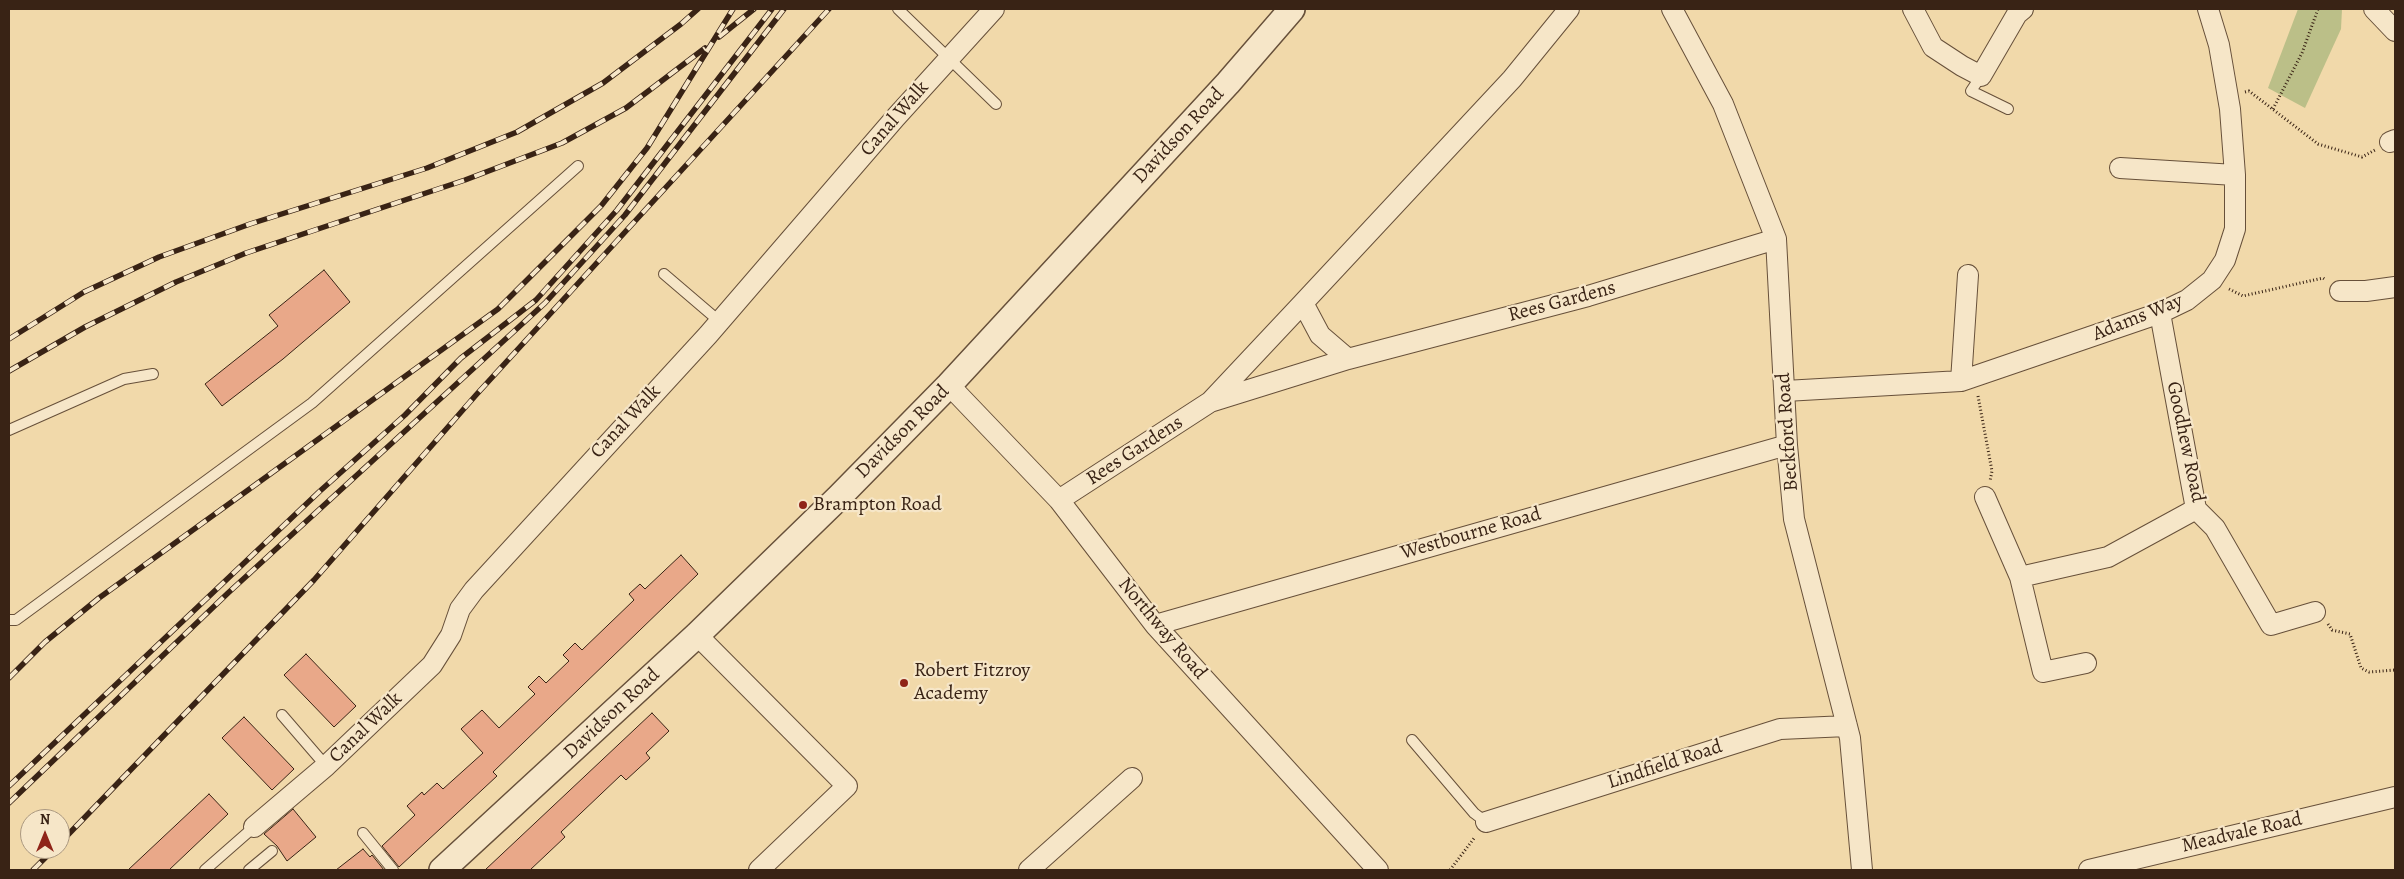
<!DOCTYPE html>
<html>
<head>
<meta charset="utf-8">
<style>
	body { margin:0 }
	#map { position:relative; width:2404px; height:879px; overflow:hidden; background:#f1d9aa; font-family:Alegreya,serif }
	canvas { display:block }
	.frame { position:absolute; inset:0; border:10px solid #392315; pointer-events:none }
	.north { position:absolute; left:20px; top:809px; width:50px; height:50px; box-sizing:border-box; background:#f6e6c8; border:1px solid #aa9880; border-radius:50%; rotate:0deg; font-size:14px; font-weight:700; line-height:20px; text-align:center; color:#392315 }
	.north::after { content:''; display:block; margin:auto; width:18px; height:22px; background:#8f2418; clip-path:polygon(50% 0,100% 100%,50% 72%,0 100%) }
</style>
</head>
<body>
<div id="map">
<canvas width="2404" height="879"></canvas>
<div class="frame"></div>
<div class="north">N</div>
</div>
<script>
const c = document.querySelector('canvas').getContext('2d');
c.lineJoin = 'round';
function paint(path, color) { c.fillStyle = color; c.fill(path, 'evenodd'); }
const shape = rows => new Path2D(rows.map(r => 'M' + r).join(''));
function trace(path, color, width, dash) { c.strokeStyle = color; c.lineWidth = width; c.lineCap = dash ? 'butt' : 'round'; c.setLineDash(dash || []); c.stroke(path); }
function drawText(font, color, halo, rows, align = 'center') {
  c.font = font + ' Alegreya,serif'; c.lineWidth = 4.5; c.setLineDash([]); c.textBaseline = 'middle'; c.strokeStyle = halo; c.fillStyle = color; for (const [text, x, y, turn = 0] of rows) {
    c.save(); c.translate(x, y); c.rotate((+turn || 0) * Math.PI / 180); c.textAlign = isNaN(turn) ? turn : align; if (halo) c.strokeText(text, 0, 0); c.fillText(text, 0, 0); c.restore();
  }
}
const green = shape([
	[2298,9,2342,9,2341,29,2305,108,2268,88]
]);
const building = shape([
	[324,270,350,302,283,359,222,406,205,384,278,326,269,315,324,270],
	[681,555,698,574,493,772,497,776,399,867,382,846,415,815,407,806,422,792,424,795,437,783,443,789,483,753,461,729,482,710,499,728,535,694,528,687,539,676,546,683,569,661,563,655,575,643,582,650,634,600,629,594,640,584,645,589,681,555],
	[306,654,356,706,334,727,284,675,306,654],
	[652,713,669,731,646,753,650,758,626,780,621,775,561,832,565,837,530,870,485,870,652,713],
	[244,717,294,769,272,790,222,738,244,717],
	[209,794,228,814,169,870,128,870,209,794],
	[293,809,316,837,287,861,277,846,264,834,293,809],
	[363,849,370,857,372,855,384,870,336,870,363,849]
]);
const path = shape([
	[2245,92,2249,91,2318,144,2362,157,2375,150],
	[2273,109,2302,53,2318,9],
	[2229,289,2243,296,2323,278,2326,280],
	[1978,396,1992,471,1990,481],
	[2328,624,2332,630,2350,634,2361,668,2369,672,2395,670],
	[1450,870,1475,837]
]);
const service = shape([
	[898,9,996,104],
	[1981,76,1971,91,2008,109],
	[664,274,719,321],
	[9,430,124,379,153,374],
	[9,620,16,620,312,403,578,166],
	[282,715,326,766],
	[1412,740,1474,813,1486,822],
	[363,833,393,870],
	[205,870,254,827],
	[249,870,272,851]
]);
const minor = shape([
	[1672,9,1723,104,1776,239,1787,445,1794,519,1850,738,1862,870],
	[1913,9,1933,47,1962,66,1981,76,2017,14,2023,9],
	[2374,9,2395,31],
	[2390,142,2395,140],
	[2120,168,2235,175],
	[2340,291,2366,291,2395,287],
	[1303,303,1512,79,1569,9],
	[2160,313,2196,509,2215,528,2271,625,2315,612],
	[1348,359,1320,335,1303,303,1210,402,1348,359,1588,296,1776,239],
	[1961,381,1968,275],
	[949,385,1059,500,1155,625,1378,870],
	[1785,391,1961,381,2160,313,2187,300,2212,280,2225,260,2235,229,2235,175,2230,109,2219,45,2208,9],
	[1985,497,2020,577],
	[1059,500,1210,402],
	[1155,625,1787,445],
	[697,635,847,786,759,870],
	[2086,663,2043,672,2020,577,2108,557,2196,509],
	[1486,822,1780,729,1847,726],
	[254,827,326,766,432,665,451,635,460,609,474,590,708,335,896,117,994,9],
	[1029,870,1132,778],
	[2089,870,2395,797]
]);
const tertiary = shape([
	[442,870,697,635,838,498,949,385,1228,83,1292,9]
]);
const rail = shape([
	[719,37,754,9],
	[9,339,84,292,159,257,250,224,427,168,517,132,603,83,681,24,698,9],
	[9,371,85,327,176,282,246,253,465,180,562,143,626,108,705,48],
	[9,678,45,642,99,598,498,309,601,206,647,148,733,9],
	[9,786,320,491,405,415,461,358,536,300,617,210,772,9],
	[9,803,228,593,545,303,625,215,784,9],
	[60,843,314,580,476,395,829,9],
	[33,870,54,849]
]);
const markers = [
	[803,505,5,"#8f2418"],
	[904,683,5,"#8f2418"]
];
const streetNames = [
	["Canal Walk",895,119,-49],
	["Davidson Road",1179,136,-47],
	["Rees Gardens",1562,302,-15],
	["Adams Way",2138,318,-22],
	["Canal Walk",626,422,-47],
	["Davidson Road",903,432,-45],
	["Beckford Road",1788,432,-94],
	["Goodhew Road",2185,442,78],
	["Rees Gardens",1135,451,-33],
	["Westbourne Road",1471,534,-16],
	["Northway Road",1162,629,50],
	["Davidson Road",612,714,-43],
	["Canal Walk",366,728,-44],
	["Lindfield Road",1665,765,-18],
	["Meadvale Road",2242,833,-13]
];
const poiNames = [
	["Brampton Road",813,505],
	["Robert Fitzroy",914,671],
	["Academy",914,694]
];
paint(green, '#bbbf88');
paint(building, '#e9a889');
trace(building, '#392315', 1);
trace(service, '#67503a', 12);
trace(minor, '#67503a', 22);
trace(tertiary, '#67503a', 28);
trace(path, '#392315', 3, [1, 2.5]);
trace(service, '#f6e6c8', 10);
trace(minor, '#f6e6c8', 20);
trace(tertiary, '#f6e6c8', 25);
trace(rail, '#392315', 5.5);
trace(rail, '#f6e6c8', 4, [11]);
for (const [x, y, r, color] of markers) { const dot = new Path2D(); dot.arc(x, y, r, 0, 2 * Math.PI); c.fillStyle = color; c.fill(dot); trace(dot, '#f6e6c8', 2); }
drawText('20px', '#392315', '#f6e6c8', streetNames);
drawText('20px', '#392315', '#f6e6c8', poiNames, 'left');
</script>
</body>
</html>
